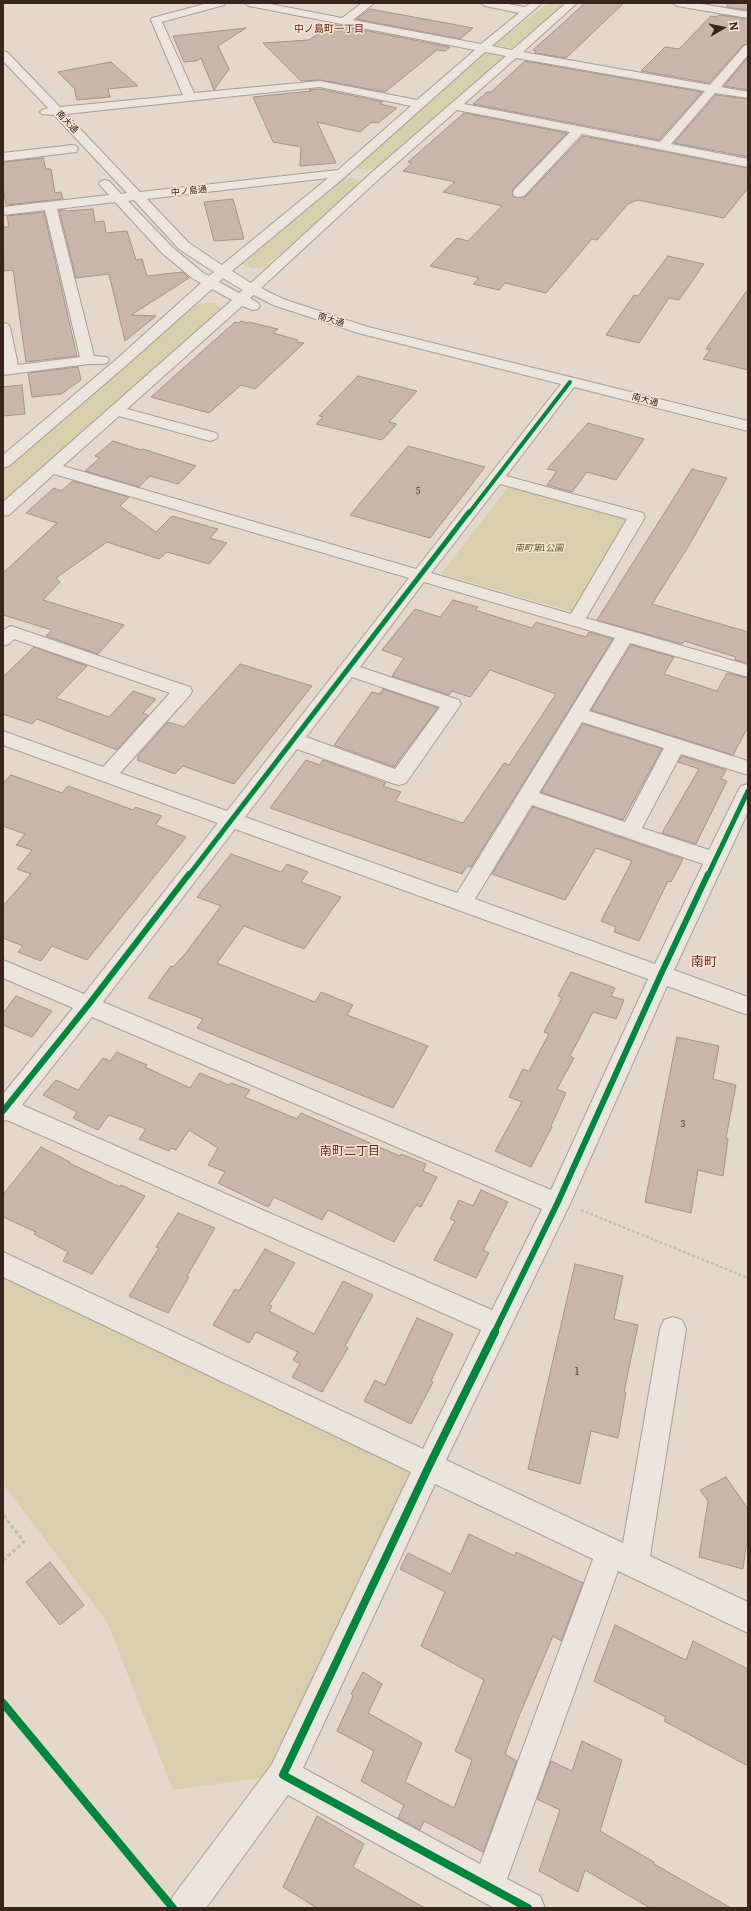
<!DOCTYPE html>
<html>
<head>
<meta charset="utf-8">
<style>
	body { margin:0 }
	#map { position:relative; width:751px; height:1911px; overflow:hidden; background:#e4d8cc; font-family:Literata,serif }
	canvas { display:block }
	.frame { position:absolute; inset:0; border:4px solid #38251d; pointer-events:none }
	.north { position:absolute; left:703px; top:8px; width:40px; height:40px; -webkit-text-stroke:3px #f7e5d1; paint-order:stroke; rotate:81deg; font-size:11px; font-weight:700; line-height:16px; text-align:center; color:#38251d }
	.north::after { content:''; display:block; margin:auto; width:14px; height:18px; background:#38251d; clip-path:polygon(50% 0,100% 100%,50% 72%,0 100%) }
</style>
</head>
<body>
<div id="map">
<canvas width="751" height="1911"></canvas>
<div class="frame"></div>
<div class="north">N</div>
</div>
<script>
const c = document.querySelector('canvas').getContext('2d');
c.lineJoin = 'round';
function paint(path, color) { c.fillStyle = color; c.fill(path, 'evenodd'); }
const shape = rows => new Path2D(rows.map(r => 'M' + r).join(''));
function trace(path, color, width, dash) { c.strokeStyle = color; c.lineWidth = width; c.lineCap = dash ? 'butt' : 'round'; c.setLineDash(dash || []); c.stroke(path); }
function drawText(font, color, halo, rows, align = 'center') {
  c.font = font + ' Literata,"Noto Sans JP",serif'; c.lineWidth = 3; c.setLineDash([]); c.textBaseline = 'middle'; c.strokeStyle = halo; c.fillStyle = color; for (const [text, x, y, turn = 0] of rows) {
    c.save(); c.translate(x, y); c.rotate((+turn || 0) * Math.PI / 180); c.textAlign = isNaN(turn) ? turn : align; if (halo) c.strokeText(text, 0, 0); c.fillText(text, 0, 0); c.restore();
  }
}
const green = shape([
	[548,3,565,3,512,48,496,45,496,43],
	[490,51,506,55,376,168,365,170,356,168,356,164,484,53],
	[345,178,353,178,358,180,360,184,266,266,252,269,243,264,337,181],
	[203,303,213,303,219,306,220,310,3,506,3,469,196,305],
	[509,486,630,519,574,612,441,574],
	[3,1264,429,1466,283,1775,173,1790,107,1622,3,1484]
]);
const building = shape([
	[585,3,624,3,566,58,535,53,536,51,533,50,585,3],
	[729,3,748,3,748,10,726,7,729,3],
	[370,9,473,28,460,39,356,19,370,9],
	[719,15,748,19,748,44,743,45,709,83,641,71,665,47,679,49,711,16,717,17,719,15],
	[332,24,450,47,445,51,437,50,385,92,320,80,301,81,263,43,309,40,332,24],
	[246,28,218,46,229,69,214,90,201,58,196,61,184,62,173,36,246,28],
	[748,57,748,90,724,86,748,57],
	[525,61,702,92,659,140,473,104,487,92,491,92,525,61],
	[111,62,138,86,108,89,110,97,77,100,74,88,58,72,111,62],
	[320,89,383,102,380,104,397,108,378,123,372,122,360,132,317,122,336,163,300,166,301,147,273,142,253,97,311,91,309,90,320,89],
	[716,95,748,99,748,157,674,143,716,95],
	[464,113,567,133,513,189,512,193,514,197,525,197,583,136,748,168,748,188,724,218,638,200,628,204,597,240,592,239,546,293,505,283,499,290,473,284,479,278,430,266,457,238,468,241,502,206,443,192,455,182,403,171,412,163,408,162,464,113],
	[43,158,46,169,51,169,55,193,61,192,63,199,6,205,3,188,3,162,43,158],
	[233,199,244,239,214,241,204,202,233,199],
	[93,209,95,222,104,221,106,233,127,231,136,260,142,259,147,276,183,272,189,278,131,315,156,316,125,341,109,274,76,278,59,210,65,210,66,211,93,209],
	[44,212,77,356,26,362,13,270,4,271,3,227,9,227,7,216,44,212],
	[668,256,704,264,679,300,669,298,639,343,606,335,634,295,638,296,668,256],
	[748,289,748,370,703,359,710,350,706,349,748,289],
	[241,321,247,323,249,322,278,329,273,333,298,340,297,342,304,343,255,389,241,385,209,413,151,397,235,322,239,323,241,321],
	[78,367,81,380,61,394,32,397,28,373,78,367],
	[358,376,417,391,389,422,397,424,382,440,316,424,323,417,319,416,358,376],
	[22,385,25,414,3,416,3,387,22,385],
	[588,423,644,439,616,480,587,472,572,492,547,485,557,471,547,469,588,423],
	[113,441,141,450,143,449,196,466,178,484,150,476,139,487,85,471,100,458,95,456,113,441],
	[408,446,485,467,430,538,350,515,408,446],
	[692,469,727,478,691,542,652,604,748,632,748,663,735,660,736,657,684,641,682,644,597,620,692,469],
	[73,481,129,497,120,506,156,532,172,516,218,529,210,538,227,543,209,564,167,552,159,559,107,542,56,578,60,582,43,600,124,625,98,654,46,636,52,630,3,615,3,573,57,523,26,513,54,488,61,491,73,481],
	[453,600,478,607,475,610,532,628,536,622,586,637,589,632,613,639,471,867,467,866,462,874,270,808,306,760,320,765,323,760,386,783,383,786,401,792,395,801,463,823,504,763,509,765,556,694,490,670,470,697,452,691,449,695,392,676,404,658,382,650,415,609,440,617,453,600],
	[631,645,674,657,664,674,717,691,727,673,748,678,748,727,733,755,591,710,631,645],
	[34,647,87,666,56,698,109,717,133,691,156,699,143,713,148,715,117,750,37,719,32,724,3,714,3,677,34,647],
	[240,664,312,686,234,784,183,766,175,774,137,760,139,757,137,757,168,722,184,727,240,664],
	[383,689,438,708,394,767,334,745,372,692,380,694,383,689],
	[583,724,662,749,623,820,541,792,583,724],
	[682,756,726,770,721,779,727,781,696,844,662,833,699,769,678,762,682,756],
	[11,775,62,793,68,786,133,810,135,807,162,816,155,825,186,837,87,960,52,946,41,961,18,952,23,946,3,938,3,906,31,874,17,869,32,850,16,845,25,834,3,826,3,783,11,775],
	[533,807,683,859,671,882,668,881,639,941,614,932,616,927,601,921,632,861,596,848,565,900,492,874,533,807],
	[231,854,281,872,287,864,308,872,301,882,341,897,304,949,244,926,217,963,315,1002,321,992,353,1005,347,1015,428,1046,393,1108,197,1028,203,1019,148,998,171,966,173,967,185,954,221,906,197,897,231,854],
	[571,972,615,988,611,996,624,1000,616,1019,593,1012,570,1056,574,1058,557,1089,566,1093,551,1126,552,1127,531,1167,495,1151,522,1102,509,1097,523,1069,529,1071,549,1034,544,1032,562,998,558,996,571,972],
	[16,996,52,1011,32,1037,3,1025,3,1013,16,996],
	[677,1037,719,1046,713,1079,736,1085,726,1138,728,1139,723,1176,698,1170,691,1213,645,1202,677,1037],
	[117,1052,147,1065,145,1067,190,1088,200,1073,229,1085,231,1083,250,1090,245,1097,297,1119,301,1113,400,1156,401,1154,426,1164,423,1171,437,1177,421,1207,416,1205,394,1242,328,1210,322,1220,274,1197,268,1207,218,1183,225,1172,208,1165,218,1148,189,1130,176,1150,171,1148,169,1151,139,1139,146,1129,109,1115,98,1130,73,1118,77,1112,43,1095,56,1080,78,1090,103,1058,110,1061,117,1052],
	[41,1147,70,1162,69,1163,120,1187,121,1185,145,1196,92,1274,63,1261,68,1252,34,1234,36,1232,3,1217,3,1195,41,1147],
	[481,1190,508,1202,483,1250,489,1253,476,1278,434,1260,455,1221,450,1219,459,1200,473,1206,481,1190],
	[178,1213,215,1228,187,1276,189,1277,168,1313,129,1296,159,1248,156,1247,178,1213],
	[265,1249,295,1263,269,1305,272,1306,269,1311,314,1334,343,1281,373,1295,345,1346,348,1348,322,1392,292,1377,300,1364,293,1360,298,1352,256,1332,249,1343,213,1325,235,1289,239,1291,265,1249],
	[575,1264,623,1276,614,1319,638,1325,624,1392,626,1392,618,1438,591,1431,580,1484,528,1469,575,1264],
	[417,1318,453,1334,431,1381,433,1382,411,1424,364,1401,375,1380,385,1385,417,1318],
	[726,1477,748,1509,748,1545,746,1546,743,1569,699,1557,708,1501,700,1490,726,1477],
	[469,1534,515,1556,516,1552,583,1583,561,1641,553,1636,519,1716,505,1754,517,1761,483,1852,424,1821,420,1830,398,1818,404,1805,361,1781,374,1751,337,1731,353,1696,351,1694,363,1672,382,1684,368,1713,422,1743,405,1782,454,1808,472,1760,455,1751,484,1680,421,1646,445,1592,400,1569,408,1553,451,1574,469,1534],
	[50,1562,84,1605,60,1625,26,1582,50,1562],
	[615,1625,686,1660,693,1641,748,1669,748,1766,664,1721,666,1717,594,1681,615,1625],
	[582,1741,622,1760,600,1831,654,1862,654,1864,731,1908,650,1908,585,1870,578,1892,539,1871,560,1810,537,1799,551,1761,572,1771,582,1741],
	[317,1816,364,1844,353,1867,425,1908,317,1908,283,1887,317,1816]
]);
const pathFar1 = shape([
	[581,1210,748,1278]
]);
const path = shape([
	[3,1515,24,1542,3,1560]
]);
const minor = shape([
	[208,3,225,3,224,5,162,22,194,93,320,81,417,100,475,50,249,6,244,3,265,3,342,18,362,3,374,3,353,20,481,44,519,13,485,6,480,3,502,3,525,7,531,3,542,3,492,46,512,50,566,3,577,3,523,52,710,85,744,46,748,45,748,55,721,87,748,92,748,98,715,93,671,144,748,159,748,167,582,134,524,196,519,197,514,196,513,193,514,190,570,132,457,110,379,179,261,288,283,299,368,327,748,421,748,431,574,387,506,476,643,513,645,517,586,618,748,665,748,677,630,643,589,711,748,761,748,775,681,754,642,828,709,850,738,791,741,786,748,784,748,812,674,970,748,997,748,1015,667,986,570,1204,446,1460,623,1543,660,1329,664,1320,673,1317,682,1320,686,1329,650,1556,748,1602,748,1633,618,1571,507,1879,540,1896,545,1908,494,1908,288,1795,206,1908,168,1908,173,1896,272,1764,411,1472,3,1277,3,1252,423,1449,481,1330,7,1120,3,1121,3,1094,73,1008,3,978,3,960,84,994,218,823,3,745,3,731,103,767,170,693,14,639,9,644,3,646,3,630,11,626,17,628,190,687,192,691,190,695,120,773,227,811,409,578,54,474,9,515,3,516,3,502,232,300,212,289,129,363,9,466,3,468,3,455,119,357,201,283,192,278,162,253,115,202,57,209,94,356,107,357,109,360,107,363,102,364,88,364,3,375,3,323,8,324,10,327,18,365,80,357,45,210,3,215,3,207,109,195,99,184,101,181,105,180,109,181,121,194,127,193,54,115,42,114,40,112,42,110,48,108,3,61,3,51,7,52,60,107,183,95,151,20,152,18,208,3],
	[485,52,506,56,371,173,251,283,232,271,346,176,485,52],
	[516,58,705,91,660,142,464,104,516,58],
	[320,87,411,106,338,170,140,192,66,114,320,87],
	[328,178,222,265,189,243,147,199,328,178],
	[134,200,179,249,214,272,209,276,202,272,172,247,128,201,134,200],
	[223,278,234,285,243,290,239,293,219,282,223,278],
	[254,295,273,305,358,333,561,384,416,569,63,466,119,416,210,441,216,439,218,436,216,433,127,409,242,306,253,310,258,309,260,306,258,303,250,298,254,295],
	[500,484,627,519,571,614,431,573,500,484],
	[424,582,615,638,457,893,245,817,297,749,392,783,399,785,406,783,461,704,459,700,360,667,424,582],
	[352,677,440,707,395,769,306,737,352,677],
	[582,722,664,748,625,822,539,793,582,722],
	[532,805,703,864,655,964,475,899,532,805],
	[235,829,648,979,551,1190,103,1002,235,829],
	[92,1017,542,1209,492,1310,22,1105,92,1017],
	[435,1484,593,1559,480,1864,303,1768,435,1484],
	[672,3,696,3,748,12,748,18,677,6,672,3],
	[72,145,76,146,78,149,76,152,3,161,3,153,72,145]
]);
const cyclewayFar3 = shape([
	[469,513,570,382]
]);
const cyclewayFar2 = shape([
	[189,875,469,512],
	[708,875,748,791]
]);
const cyclewayFar1 = shape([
	[3,1111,89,1004,189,874],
	[494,1333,557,1204,661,974,708,874]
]);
const cycleway = shape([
	[495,1332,429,1466,283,1775,528,1908],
	[3,1703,173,1908]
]);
const farStreetnames = [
	["南大通",67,122,47],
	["中ノ島通",189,191,-6],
	["南大通",331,320,17],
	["南大通",645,400,14]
];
const numberNames = [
	["5",418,491],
	["3",683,1124]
];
const farParknames = [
	["南町第1公園",539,548]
];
const farNeighbourhoodnames = [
	["中ノ島町一丁目",329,29]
];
const nearNumbernames = [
	["1",577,1372]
];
const neighbourhoodNames = [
	["南町二丁目",350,1151]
];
const quarterNames = [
	["南町",704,962]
];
paint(green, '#d8d0ad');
paint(building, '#c8b6ac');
trace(building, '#a4938b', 1);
trace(minor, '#a99e95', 2);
trace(pathFar1, '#c5bcb4', 2.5, [3, 2]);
trace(path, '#c5bcb4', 3.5, [4, 2.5]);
paint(minor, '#ece5dd');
trace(cyclewayFar3, '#00873e', 4);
trace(cyclewayFar2, '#00873e', 5);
trace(cyclewayFar1, '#00873e', 6);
trace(cycleway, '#00873e', 8);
drawText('9px', '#38251d', '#f7e5d1', farStreetnames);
drawText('9px', '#5c4941', null, numberNames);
drawText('italic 9px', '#525622', '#f7e5d1', farParknames);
drawText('10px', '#671c1a', '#f7e5d1', farNeighbourhoodnames);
drawText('11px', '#5c4941', null, nearNumbernames);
drawText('12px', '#671c1a', '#f7e5d1', neighbourhoodNames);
drawText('13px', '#671c1a', '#f7e5d1', quarterNames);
</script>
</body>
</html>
